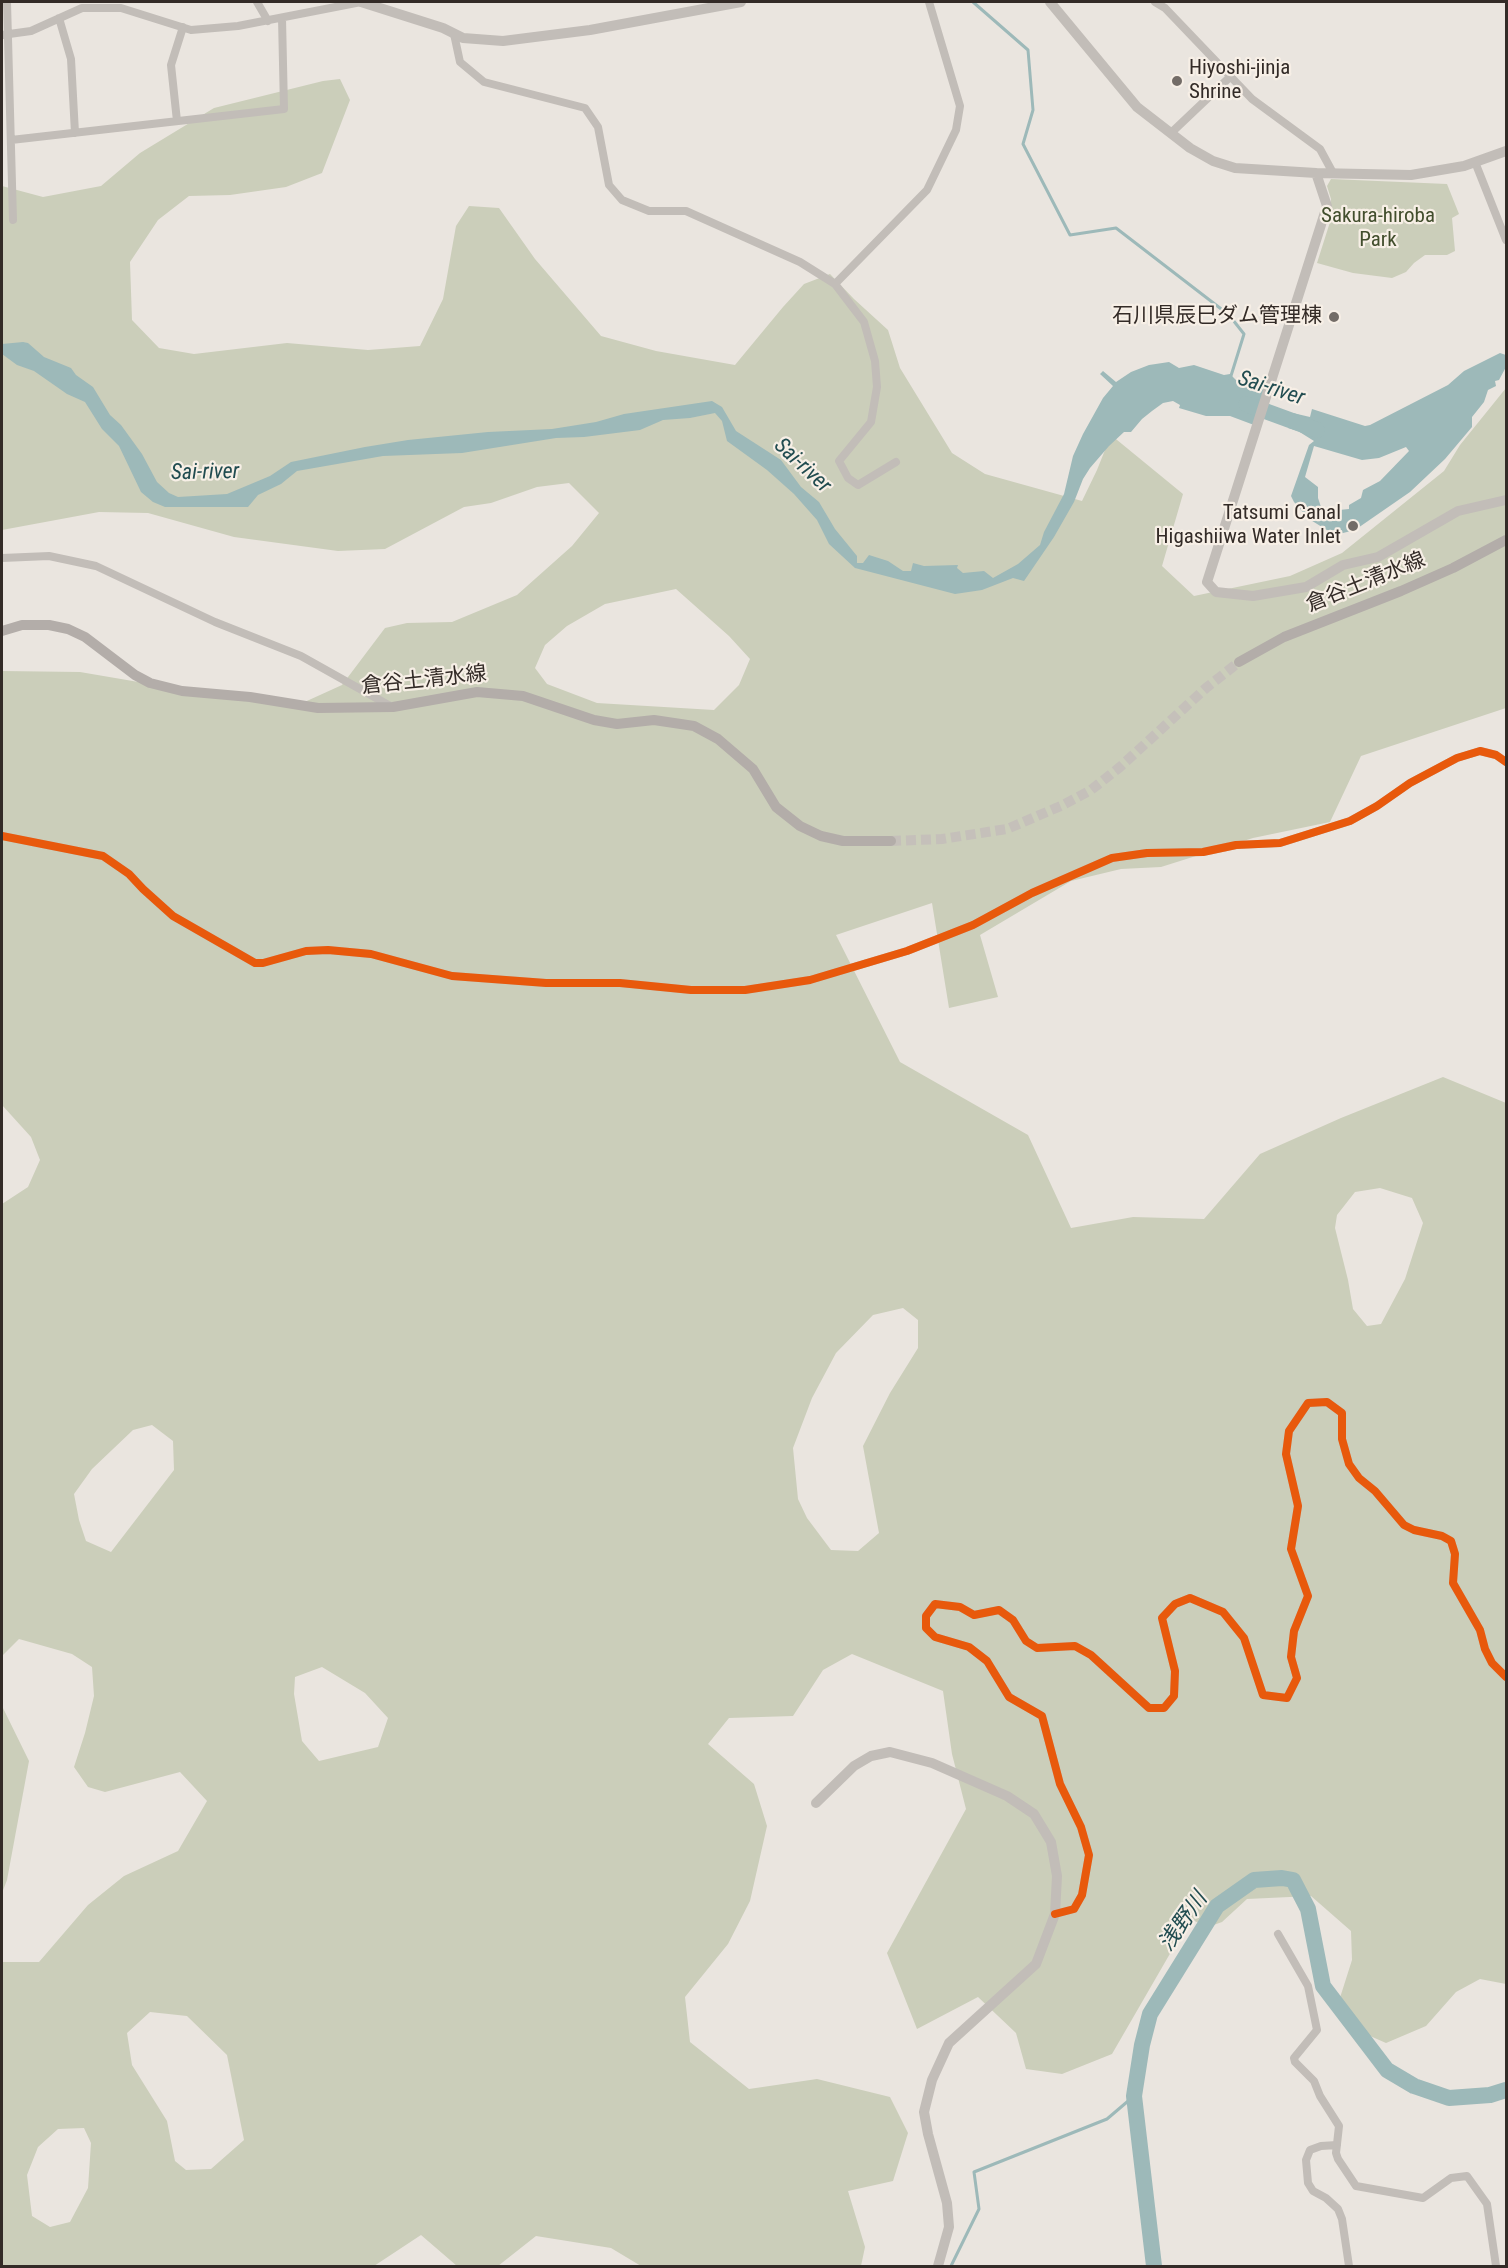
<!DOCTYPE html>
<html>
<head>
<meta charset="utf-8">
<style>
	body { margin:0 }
	#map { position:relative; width:1508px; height:2268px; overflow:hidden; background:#eae5df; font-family:"Roboto Condensed",sans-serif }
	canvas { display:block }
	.frame { position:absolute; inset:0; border:3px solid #332b27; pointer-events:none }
</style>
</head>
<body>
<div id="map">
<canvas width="1508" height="2268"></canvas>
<div class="frame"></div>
</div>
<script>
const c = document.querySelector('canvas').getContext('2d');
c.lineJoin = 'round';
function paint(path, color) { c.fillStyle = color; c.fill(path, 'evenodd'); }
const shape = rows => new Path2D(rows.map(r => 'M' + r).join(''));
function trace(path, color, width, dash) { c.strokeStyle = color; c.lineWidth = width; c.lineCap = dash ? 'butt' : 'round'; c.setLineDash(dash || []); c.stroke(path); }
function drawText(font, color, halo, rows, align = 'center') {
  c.font = font + ' "Roboto Condensed","Noto Sans JP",sans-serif'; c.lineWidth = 4.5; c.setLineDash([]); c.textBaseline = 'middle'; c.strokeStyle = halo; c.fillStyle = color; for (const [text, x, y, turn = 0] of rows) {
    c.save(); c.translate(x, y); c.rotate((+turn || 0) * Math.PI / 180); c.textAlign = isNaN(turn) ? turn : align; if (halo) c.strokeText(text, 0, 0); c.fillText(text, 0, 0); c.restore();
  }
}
const green = shape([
	[340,79,350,100,322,173,286,187,230,195,189,196,158,220,130,262,132,320,159,348,194,354,287,343,368,350,420,346,443,299,456,226,469,206,499,208,535,259,601,336,656,351,735,365,783,307,804,284,830,274,854,299,888,330,900,368,952,453,985,474,1082,501,1097,470,1111,435,1183,494,1162,566,1194,596,1290,576,1342,553,1444,471,1460,445,1506,388,1506,708,1361,756,1330,822,1253,838,1161,867,1121,869,1071,881,980,935,998,997,949,1008,932,903,836,935,900,1062,1028,1135,1071,1228,1133,1217,1204,1219,1260,1154,1341,1118,1443,1077,1506,1103,1506,1984,1480,1979,1456,1992,1426,2026,1386,2043,1361,2032,1338,2004,1352,1960,1351,1931,1311,1896,1247,1899,1222,1922,1208,1927,1190,1919,1112,2054,1062,2074,1026,2069,1016,2033,978,1997,917,2029,887,1953,966,1809,952,1754,943,1691,852,1654,823,1670,793,1716,729,1718,708,1744,754,1784,767,1826,750,1901,728,1944,685,1997,690,2042,749,2089,817,2079,890,2097,908,2133,893,2181,848,2191,865,2247,861,2266,641,2266,611,2248,536,2236,498,2266,457,2266,421,2235,374,2266,2,2266,2,1962,39,1962,88,1905,124,1876,178,1851,207,1801,180,1772,105,1792,88,1787,74,1767,85,1733,94,1696,92,1667,72,1654,19,1639,2,1656,2,1204,28,1187,40,1160,31,1137,2,1105,2,671,80,672,197,692,298,705,342,685,385,628,407,623,452,622,517,595,572,546,599,513,569,483,537,487,491,503,464,507,385,549,338,551,234,537,148,513,99,512,2,530,2,186,43,197,101,186,140,153,214,108,323,81],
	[676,589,729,636,750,659,739,685,714,710,597,703,547,684,535,668,545,645,567,626,605,604],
	[1380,1188,1412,1198,1423,1223,1405,1279,1381,1324,1367,1326,1353,1309,1348,1280,1335,1228,1337,1215,1355,1192],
	[903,1308,918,1320,918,1348,890,1393,863,1446,879,1533,858,1551,831,1550,807,1518,798,1499,793,1448,812,1398,836,1353,873,1315],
	[152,1425,173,1441,174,1470,111,1552,86,1541,79,1520,74,1494,92,1469,133,1430],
	[322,1667,365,1693,388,1718,378,1747,319,1761,302,1741,294,1694,295,1677],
	[150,2012,187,2016,227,2055,244,2140,211,2169,186,2170,175,2161,167,2121,132,2065,127,2033],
	[84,2128,91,2143,88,2188,70,2222,50,2227,32,2216,27,2175,38,2147,58,2129],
	[1331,179,1447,184,1459,214,1452,218,1455,251,1447,255,1425,255,1414,263,1406,272,1392,278,1353,273,1317,263,1330,222,1331,199,1327,186],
	[2,1706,29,1761,7,1880,2,1893]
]);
const water = shape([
	[23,342,28,343,44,357,71,368,76,375,93,387,110,415,121,425,142,454,157,482,169,493,178,497,227,494,270,476,291,462,365,447,408,440,488,432,552,429,596,422,624,414,712,401,722,407,736,431,781,460,801,487,819,502,835,529,857,556,857,563,863,563,869,555,888,561,903,571,911,571,913,563,924,566,958,565,957,568,963,573,984,571,993,578,1018,564,1040,545,1044,532,1064,494,1073,456,1083,434,1103,398,1113,386,1100,374,1103,371,1116,382,1131,372,1149,365,1169,362,1179,368,1194,365,1224,375,1230,374,1236,380,1266,388,1254,425,1230,416,1206,416,1179,408,1180,405,1173,401,1163,403,1152,411,1142,419,1131,432,1124,432,1109,446,1090,468,1083,479,1074,502,1054,537,1024,581,1013,578,982,590,955,594,855,568,829,544,817,520,794,494,767,470,727,441,722,421,715,413,690,418,663,420,640,430,584,437,556,438,462,453,383,456,297,471,281,484,258,495,248,507,165,507,153,502,141,492,119,446,102,429,85,402,67,394,34,371,17,365,2,354,2,344],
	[1500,353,1506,355,1506,367,1499,380,1495,381,1496,386,1488,390,1484,402,1472,417,1472,427,1445,459,1410,492,1355,530,1335,535,1309,519,1294,502,1291,496,1309,445,1314,441,1298,431,1288,428,1289,424,1295,426,1297,419,1292,416,1293,413,1310,417,1312,409,1365,426,1370,425,1448,385,1464,371],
	[1314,446,1362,460,1379,458,1406,447,1409,451,1380,481,1363,490,1361,498,1349,505,1349,509,1329,511,1321,507,1318,498,1318,487,1305,477]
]);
const stream = shape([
	[973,2,1028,50,1033,110,1023,144,1070,235,1116,228,1229,315,1244,334,1230,379],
	[951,2266,979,2209,974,2172,1107,2119,1134,2096]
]);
const river = shape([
	[1246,404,1317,430],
	[1154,2266,1134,2096,1142,2045,1150,2014,1217,1906,1254,1880,1282,1878,1293,1880,1308,1909,1323,1986,1387,2070,1414,2086,1449,2098,1490,2095,1506,2090]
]);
const secondaryTunnel = shape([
	[891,841,942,839,1007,829,1063,805,1091,790,1120,767,1206,688,1239,662]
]);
const minor = shape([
	[7,2,13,220],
	[257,2,268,21],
	[1155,2,1165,8,1252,99,1320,149,1333,173],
	[59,18,71,59,75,133],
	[454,34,460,62,484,82,585,108,598,127,609,185,622,200,649,211,686,211,800,262,835,284,864,322,875,361,877,387,871,422,839,461,848,478,858,485,896,462],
	[2,35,31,31,82,8,121,8,191,30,238,26,361,2],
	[177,121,171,65,183,27],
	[1171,133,1231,76],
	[11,140,284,109,282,18],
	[1475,162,1506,240],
	[835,284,927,190,956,130,960,106,929,2],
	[2,558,49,556,96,566,215,622,301,656,392,707],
	[2,836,103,856,129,874,143,889,173,916,255,963,263,963,306,951,328,950,371,954,452,976,546,983,620,983,691,990,745,990,810,980,907,951,973,925,1032,893,1112,858,1147,853,1203,852,1236,845,1280,843,1350,821,1377,806,1410,783,1457,758,1480,751,1496,755,1506,762],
	[1055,1914,1074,1909,1082,1895,1089,1855,1081,1827,1060,1784,1042,1716,1009,1697,987,1661,969,1647,935,1637,926,1628,926,1616,935,1604,960,1607,974,1615,999,1610,1013,1620,1026,1641,1037,1648,1075,1646,1091,1655,1149,1708,1164,1708,1174,1696,1175,1671,1162,1618,1175,1604,1190,1598,1223,1612,1244,1638,1263,1695,1287,1698,1297,1678,1291,1657,1294,1631,1308,1596,1291,1549,1298,1506,1286,1454,1289,1431,1308,1403,1327,1402,1342,1413,1342,1439,1349,1464,1359,1478,1375,1491,1404,1525,1414,1530,1442,1536,1451,1541,1455,1554,1453,1583,1480,1630,1485,1649,1492,1663,1506,1677],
	[1278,1934,1308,1986,1317,2030,1294,2058,1295,2062,1314,2081,1320,2096,1339,2126,1336,2153,1338,2159,1356,2186,1423,2198,1451,2178,1467,2176,1487,2204,1496,2266],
	[1337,2145,1321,2146,1310,2150,1306,2160,1308,2183,1313,2191,1326,2198,1338,2209,1342,2219,1349,2266]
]);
const tertiary = shape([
	[361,2,443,28,463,38,503,41,590,30,741,2],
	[1050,2,1137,107,1190,148,1213,161,1235,168,1316,173,1327,206,1207,582,1216,592,1253,596,1306,587,1343,565,1378,557,1458,511,1506,500],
	[1316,173,1411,175,1464,166,1506,151],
	[816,1803,854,1766,871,1756,890,1752,932,1763,1007,1796,1034,1814,1051,1842,1057,1876,1055,1914,1036,1964,949,2043,932,2080,924,2112,928,2134,947,2203,949,2227,938,2266]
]);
const secondary = shape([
	[2,631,22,625,49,625,68,629,85,637,135,675,150,683,182,691,250,697,318,708,393,707,477,692,523,696,594,720,617,724,654,720,694,726,718,739,753,769,776,807,800,826,821,836,843,841,891,841],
	[1239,662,1284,637,1401,591,1453,568,1506,540]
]);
const cycleway = shape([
	[2,836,103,856,129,874,143,889,173,916,255,963,263,963,306,951,328,950,371,954,452,976,546,983,620,983,691,990,745,990,810,980,907,951,973,925,1032,893,1112,858,1147,853,1203,852,1236,845,1280,843,1350,821,1377,806,1410,783,1457,758,1480,751,1496,755,1506,762],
	[1055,1914,1074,1909,1082,1895,1089,1855,1081,1827,1060,1784,1042,1716,1009,1697,987,1661,969,1647,935,1637,926,1628,926,1616,935,1604,960,1607,974,1615,999,1610,1013,1620,1026,1641,1037,1648,1075,1646,1091,1655,1149,1708,1164,1708,1174,1696,1175,1671,1162,1618,1175,1604,1190,1598,1223,1612,1244,1638,1263,1695,1287,1698,1297,1678,1291,1657,1294,1631,1308,1596,1291,1549,1298,1506,1286,1454,1289,1431,1308,1403,1327,1402,1342,1413,1342,1439,1349,1464,1359,1478,1375,1491,1404,1525,1414,1530,1442,1536,1451,1541,1455,1554,1453,1583,1480,1630,1485,1649,1492,1663,1506,1677]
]);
const markers = [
	[1177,81,6,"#736c67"],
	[1334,317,6,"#736c67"],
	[1353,526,6,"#736c67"]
];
const poiNames = [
	["Hiyoshi-jinja",1189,69,"left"],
	["Shrine",1189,93,"left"],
	["石川県辰巳ダム管理棟",1322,317],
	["Tatsumi Canal",1341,514],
	["Higashiiwa Water Inlet",1341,538]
];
const parkNames = [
	["Sakura-hiroba",1378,217],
	["Park",1378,241]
];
const streetNames = [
	["倉谷土清水線",1366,583,-22],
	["倉谷土清水線",424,681,-6]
];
const waterNames = [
	["Sai-river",1271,389,18],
	["Sai-river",802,466,43],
	["Sai-river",205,473,-1],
	["浅野川",1184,1922,-55]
];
paint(green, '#cbceba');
paint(water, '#9db9b9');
trace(stream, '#9db9b9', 3);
trace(river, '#9db9b9', 16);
trace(secondaryTunnel, '#c5c0ba', 10, [10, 5]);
trace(minor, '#c2bdb8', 8);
trace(tertiary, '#c2bdb8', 10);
trace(secondary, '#b3ada9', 10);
trace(cycleway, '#e8590c', 8);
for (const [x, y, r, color] of markers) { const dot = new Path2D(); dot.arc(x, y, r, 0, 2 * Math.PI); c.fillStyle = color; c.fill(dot); trace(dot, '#f7efe6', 2); }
drawText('21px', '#332b27', '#f7efe6', poiNames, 'right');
drawText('21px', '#424e2d', '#f7efe6', parkNames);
drawText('21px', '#332b27', '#f7efe6', streetNames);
drawText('italic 22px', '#214c50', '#f7efe6', waterNames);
</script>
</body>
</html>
